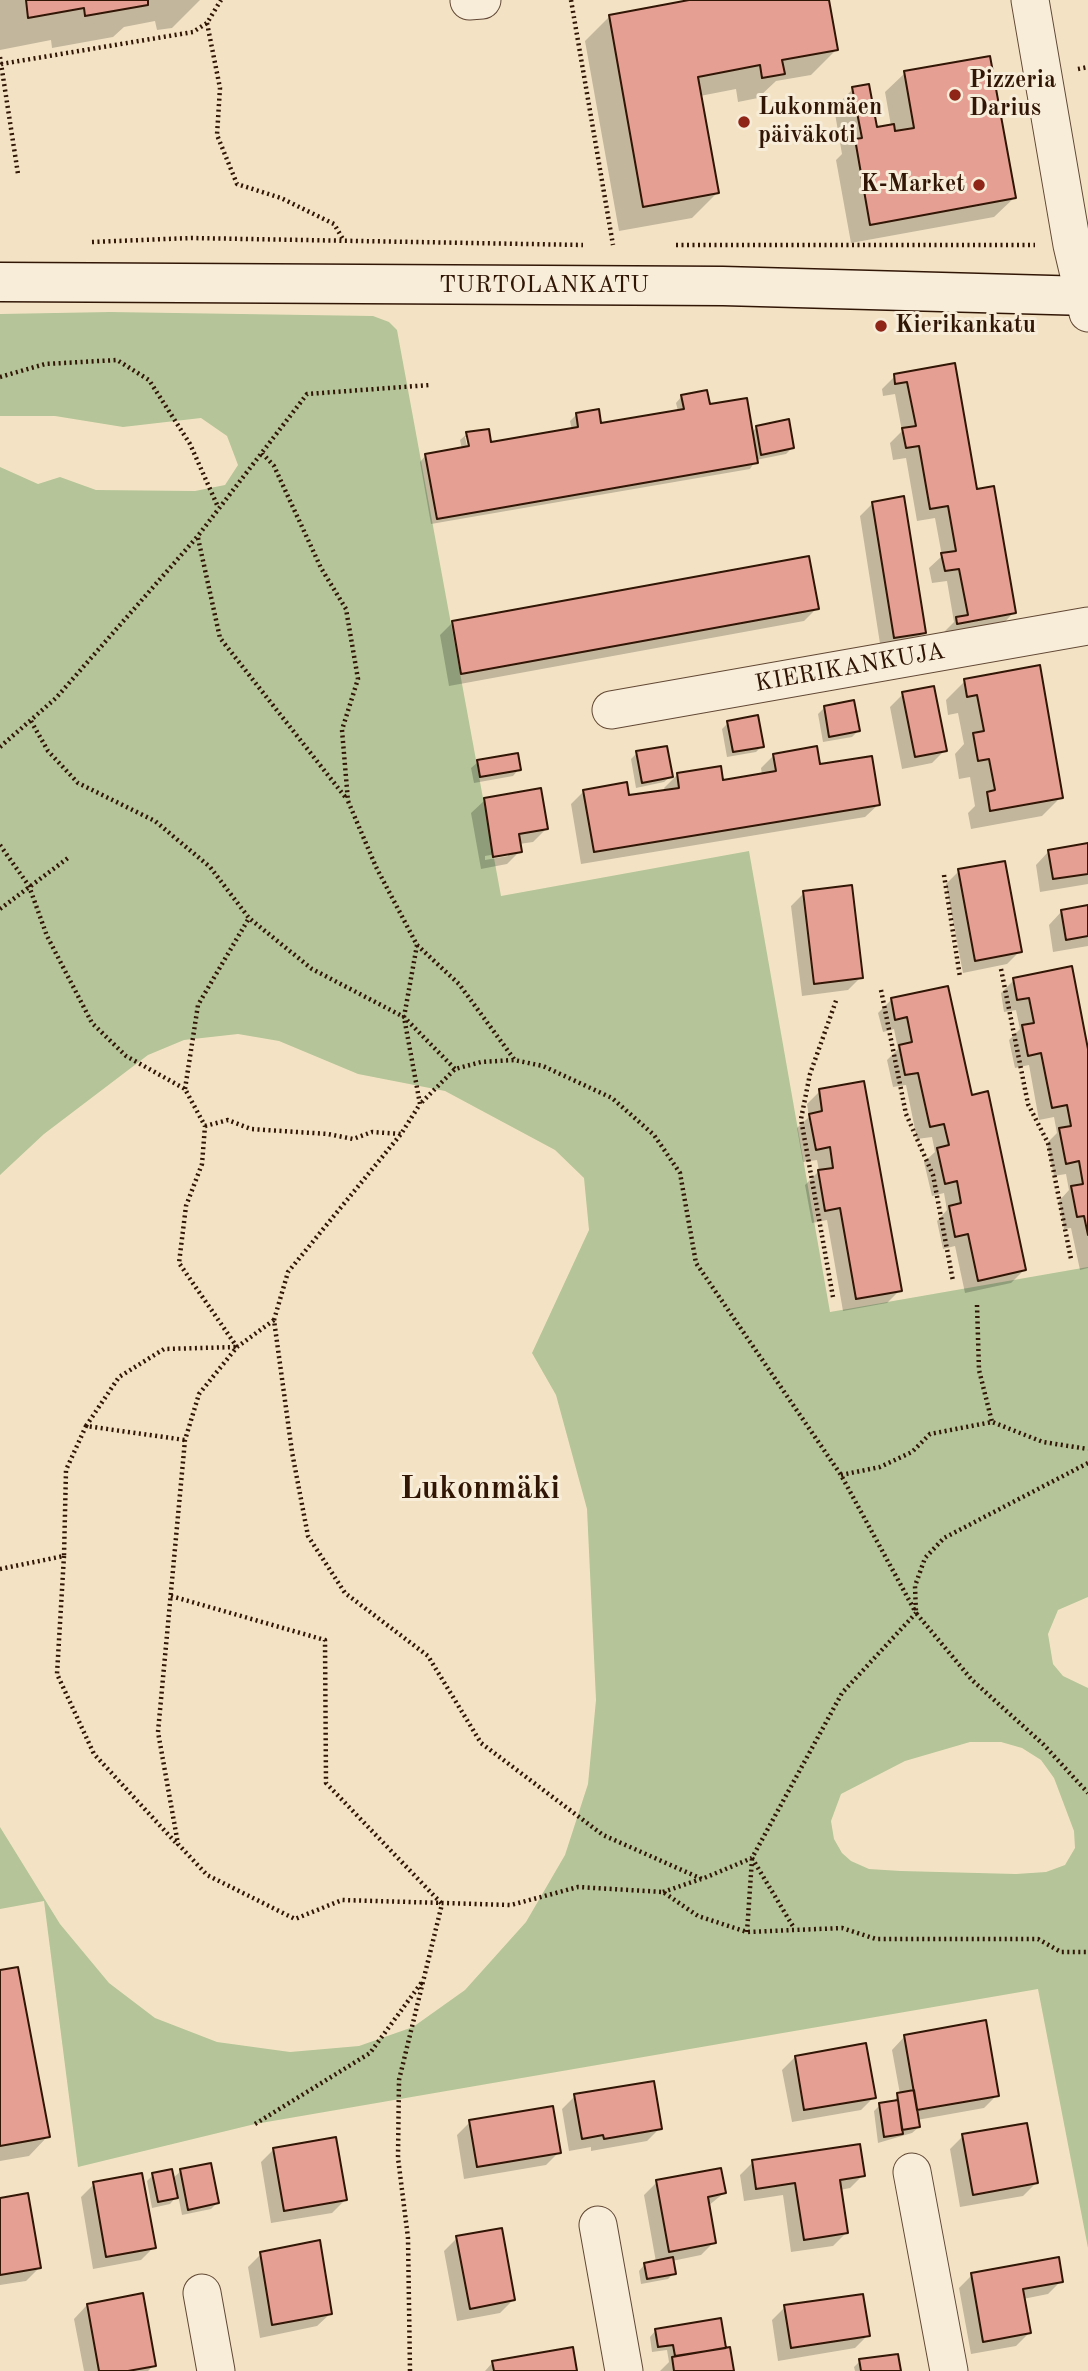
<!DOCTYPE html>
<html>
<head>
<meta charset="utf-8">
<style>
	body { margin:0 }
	canvas { display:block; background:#f3e3c4 }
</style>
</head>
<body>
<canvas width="1088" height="2371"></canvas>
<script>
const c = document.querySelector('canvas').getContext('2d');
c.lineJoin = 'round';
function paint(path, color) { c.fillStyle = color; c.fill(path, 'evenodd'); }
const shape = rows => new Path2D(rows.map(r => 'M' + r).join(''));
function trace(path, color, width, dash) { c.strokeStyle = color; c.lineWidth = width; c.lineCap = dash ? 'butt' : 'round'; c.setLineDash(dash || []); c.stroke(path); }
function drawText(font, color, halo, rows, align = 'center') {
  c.font = font + ' "Old Standard TT",serif'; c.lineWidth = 6; c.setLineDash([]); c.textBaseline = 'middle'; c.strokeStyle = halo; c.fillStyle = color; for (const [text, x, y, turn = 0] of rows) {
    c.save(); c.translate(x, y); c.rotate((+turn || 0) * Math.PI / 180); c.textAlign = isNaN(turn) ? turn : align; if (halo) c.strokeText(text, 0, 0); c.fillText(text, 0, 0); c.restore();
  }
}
const green = shape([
	[110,312,373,316,389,322,397,330,501,896,749,851,830,1312,1088,1267,1088,1597,1058,1610,1048,1634,1053,1664,1063,1676,1088,1688,1088,2248,1038,1989,255,2124,78,2167,44,1901,0,1909,0,1827,60,1924,109,1983,155,2018,217,2042,290,2052,359,2046,413,2027,465,1990,526,1922,565,1855,588,1784,596,1700,587,1509,556,1395,532,1353,589,1230,584,1178,555,1150,445,1091,358,1074,279,1041,238,1034,184,1040,148,1055,44,1134,0,1175,0,467,38,484,60,477,96,490,195,491,225,485,238,465,227,436,201,418,123,427,55,416,0,416,0,314],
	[970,1742,1001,1742,1022,1748,1041,1760,1054,1778,1074,1831,1075,1848,1065,1865,1046,1872,1016,1874,901,1871,869,1869,851,1861,842,1853,834,1839,831,1821,841,1794,905,1761]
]);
const shadow = shape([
	[0,0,200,0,172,28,157,30,155,21,124,27,113,37,52,48,51,40,0,50],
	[699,0,827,0,836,50,811,75,776,81,758,98,738,102,736,89,700,96,717,193,692,218,619,231,585,41,610,16],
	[905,73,1014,198,994,217,851,243,836,160,842,154,834,108,853,89,875,129,891,126,885,92],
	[953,365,975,491,1014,612,1001,626,944,636,944,632,954,622,947,581,932,583,929,568,942,556,935,518,917,521,906,458,893,460,890,443,902,431,895,394,883,396,882,389,895,376],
	[682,396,708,406,751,433,757,427,792,448,786,454,756,460,750,469,431,524,420,462,426,455,462,449,460,440,467,434,490,444,572,430,570,421,576,415,600,425,678,411,676,403],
	[465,437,468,437,472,455,469,455],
	[873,503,924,632,911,645,881,650,860,516],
	[817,608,804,621,449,686,440,635,453,622],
	[1038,667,1061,797,1042,816,971,829,968,813,975,806,970,777,959,779,955,754,964,744,958,713,948,715,946,700,965,681],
	[903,694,945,750,932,763,902,769,890,707],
	[825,707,858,731,852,737,823,742,818,714],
	[728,723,762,746,756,752,727,757,722,729],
	[637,753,671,776,664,782,636,788,631,759],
	[774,755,818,766,879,804,865,817,581,864,571,804,584,791,627,797,665,791,664,788,677,775,722,782,762,775,761,768],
	[478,762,519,769,513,776,474,783,471,768],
	[485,800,546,829,533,842,519,844,520,851,507,864,481,869,471,813],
	[508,852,508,856,485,860,485,856],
	[1088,845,1088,884,1040,892,1036,865,1049,851],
	[959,871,1020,951,1007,964,963,973,946,884],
	[804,893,861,977,848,990,802,996,791,906],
	[1088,907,1088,946,1053,952,1049,925,1062,911],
	[1014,980,1088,1058,1088,1268,1080,1270,1071,1228,1064,1229,1059,1201,1069,1190,1066,1174,1054,1176,1047,1143,1057,1133,1054,1117,1039,1120,1029,1065,1015,1068,1009,1040,1020,1029,1016,1010,1004,1012,1001,993],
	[947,988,971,1097,1024,1270,1011,1283,965,1293,955,1246,943,1249,937,1221,947,1210,944,1193,932,1196,924,1162,935,1152,932,1137,917,1139,906,1085,893,1087,887,1060,898,1049,894,1029,883,1032,878,1013,891,1000],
	[820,1091,900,1290,887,1303,843,1311,827,1220,812,1223,805,1185,819,1171,817,1160,803,1162,797,1128,809,1117,807,1104],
	[0,1972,48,2136,29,2156,0,2161],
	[905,2036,997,2095,984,2108,917,2120,919,2127,912,2133,878,2143,874,2111,880,2105,892,2103,900,2094,892,2050],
	[795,2057,874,2097,861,2110,792,2122,782,2070],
	[575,2096,660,2128,647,2141,591,2151,591,2147,569,2151,562,2109],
	[470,2122,559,2152,546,2165,464,2179,457,2135],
	[963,2136,1036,2183,1023,2196,960,2207,950,2149],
	[274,2149,345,2200,332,2213,271,2223,261,2162],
	[753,2162,863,2175,850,2188,840,2190,846,2233,833,2246,791,2252,783,2195,744,2201,740,2175],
	[181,2171,217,2203,211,2209,182,2215,178,2195,170,2204,152,2208,147,2181,153,2175,172,2179],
	[657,2182,724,2193,708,2206,714,2242,701,2255,672,2261,674,2273,668,2279,641,2284,639,2271,645,2264,656,2262,644,2195],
	[94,2184,154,2247,141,2260,93,2269,81,2197],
	[0,2199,39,2268,26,2281,0,2285],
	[457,2238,513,2300,500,2313,457,2321,444,2251],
	[261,2254,331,2313,317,2326,260,2338,248,2267],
	[972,2275,1061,2281,1048,2294,1023,2299,1029,2333,1016,2346,971,2354,959,2288],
	[87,2305,154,2365,148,2371,84,2371,74,2319],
	[785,2307,868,2335,855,2348,778,2361,772,2320],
	[656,2330,724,2350,733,2371,660,2371,669,2362,667,2350,652,2352,650,2337],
	[860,2361,899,2371,855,2371,854,2367],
	[493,2362,575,2371,485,2371]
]);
const building = shape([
	[26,0,148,0,148,5,85,16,84,8,28,18,26,0],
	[689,0,829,0,838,50,782,60,785,74,762,78,760,65,698,77,719,193,643,207,609,15,689,0],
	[990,56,1016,198,870,225,855,139,862,138,852,87,869,84,877,127,894,124,895,131,914,128,904,71,990,56],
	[955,363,977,489,994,486,1016,613,957,624,956,617,968,615,959,569,945,571,941,553,956,551,948,506,930,509,919,446,906,448,902,428,916,426,907,382,895,384,894,374,955,363],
	[707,390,710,404,747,398,758,463,437,519,425,454,469,446,466,432,489,429,491,442,578,427,576,413,599,409,601,423,684,409,681,395,707,390],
	[789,419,794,448,761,455,756,426,789,419],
	[904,496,926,633,894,638,872,502,904,496],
	[809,556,819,609,461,674,452,621,809,556],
	[1040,665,1063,798,990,811,987,792,995,790,989,759,978,761,973,733,984,731,977,695,967,697,964,679,1040,665],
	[934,686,947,751,915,757,902,692,934,686],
	[854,700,860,731,829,737,824,706,854,700],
	[758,715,764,747,733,752,727,721,758,715],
	[667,746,673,777,642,783,636,751,667,746],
	[817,746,820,764,872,756,880,805,594,852,583,790,627,782,629,795,679,788,677,773,721,766,723,780,776,771,773,754,817,746],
	[518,753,521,770,480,777,477,760,518,753],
	[541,788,548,829,519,834,522,852,493,857,484,798,541,788],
	[1088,843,1088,874,1053,879,1048,850,1088,843],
	[1005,861,1022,952,975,961,958,869,1005,861],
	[852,885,863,978,814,984,803,891,852,885],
	[1088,905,1088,936,1066,940,1061,910,1088,905],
	[1072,966,1088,1049,1088,1235,1084,1216,1077,1217,1071,1186,1083,1184,1079,1161,1066,1164,1059,1128,1071,1126,1067,1105,1052,1108,1041,1053,1028,1056,1022,1025,1034,1023,1029,998,1017,1000,1013,978,1072,966],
	[948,986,972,1095,988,1091,1026,1270,978,1281,968,1234,955,1237,949,1206,961,1203,957,1181,945,1184,937,1148,949,1145,944,1124,930,1127,918,1073,905,1075,899,1045,912,1042,907,1017,895,1020,891,998,948,986],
	[864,1081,902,1291,856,1299,840,1208,825,1211,818,1170,833,1168,830,1147,816,1150,809,1114,822,1111,819,1089,864,1081],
	[18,1967,50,2137,0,2146,0,1970,18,1967],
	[986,2020,999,2096,917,2110,904,2035,986,2020],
	[866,2043,876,2098,804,2110,795,2056,866,2043],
	[654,2081,662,2129,604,2139,603,2135,582,2139,574,2094,654,2081],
	[914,2090,920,2127,902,2130,897,2093,914,2090],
	[898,2100,903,2134,884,2137,879,2103,898,2100],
	[553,2106,561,2153,477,2167,469,2120,553,2106],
	[1027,2123,1038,2183,973,2195,962,2134,1027,2123],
	[336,2137,347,2200,284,2211,273,2148,336,2137],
	[860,2144,865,2176,840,2180,848,2233,804,2240,795,2183,756,2189,752,2160,860,2144],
	[211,2163,219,2203,188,2210,180,2169,211,2163],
	[721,2168,726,2193,708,2197,716,2243,669,2252,656,2180,721,2168],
	[172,2169,178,2198,158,2202,152,2173,172,2169],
	[142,2173,156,2248,106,2257,93,2182,142,2173],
	[28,2193,41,2268,0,2275,0,2198,28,2193],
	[502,2228,515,2300,470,2309,456,2236,502,2228],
	[320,2240,332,2314,272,2325,260,2252,320,2240],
	[673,2257,676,2274,647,2279,644,2263,673,2257],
	[1059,2257,1063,2282,1023,2289,1031,2333,983,2342,971,2273,1059,2257],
	[143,2293,156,2366,128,2371,99,2371,87,2304,143,2293],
	[863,2294,870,2336,791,2348,784,2305,863,2294],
	[721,2318,726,2348,675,2356,673,2345,658,2347,655,2329,721,2318],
	[573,2347,577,2371,494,2371,492,2361,573,2347],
	[730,2347,734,2371,674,2371,672,2357,730,2347],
	[898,2354,901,2371,861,2371,859,2359,898,2354]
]);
const path = shape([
	[571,0,613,245],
	[207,23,220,88,217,135,237,184,281,198,334,224,344,241],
	[0,57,18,174],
	[1,64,193,32,207,23,221,0],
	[1078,69,1088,67],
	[92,242,191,238,583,245],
	[676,245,1035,245],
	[0,377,45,364,117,360,149,380,190,444,218,507],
	[262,453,274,466,321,568,346,609,358,679,342,730,348,801,376,867,417,945,459,984,514,1059],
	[198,538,220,638,346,798],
	[31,721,48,751,78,783,155,821,210,867,249,918,312,969,404,1017,455,1069],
	[0,747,56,698,197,537,307,394,430,385],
	[0,845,29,886,47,936,92,1023,126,1056,185,1089,205,1126,202,1164,186,1206,179,1263,237,1347],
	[944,875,960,977],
	[0,909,68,858],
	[417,945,404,1017,420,1104,401,1134,288,1272,274,1320,292,1452,308,1536,345,1593,428,1656,481,1743,603,1835,702,1879,752,1858,842,1693,916,1613,841,1475,696,1263,680,1173,654,1135,612,1098,543,1066,514,1060,481,1062,455,1069,420,1104],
	[1001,969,1028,1104,1048,1143,1071,1259],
	[881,990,906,1114,933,1175,953,1281],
	[185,1089,198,1005,249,918],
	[205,1126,228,1120,251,1129,328,1134,353,1139,372,1132,401,1134],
	[833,1297,801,1119,810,1074,837,998],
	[977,1305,979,1370,992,1422],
	[274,1320,237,1347,199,1394,185,1440,158,1732,178,1844,207,1875,295,1919,342,1900,511,1905,578,1887,663,1892,698,1916,747,1932,842,1928,876,1939,1038,1939,1061,1952,1088,1952],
	[86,1426,119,1377,164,1349,236,1347],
	[1088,1463,944,1538,925,1558,915,1586,916,1613,972,1680,1043,1744,1088,1793],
	[841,1475,880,1467,912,1452,930,1434,992,1422,1043,1442,1088,1449],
	[64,1556,57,1674,94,1754,177,1844],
	[0,1569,64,1556,66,1470,86,1426,185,1440],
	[171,1596,325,1640,326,1783,442,1904],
	[752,1858,794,1928],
	[663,1892,701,1879],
	[747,1932,752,1859],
	[255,2124,370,2053,422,1982],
	[410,2371,408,2238,398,2158,399,2080,442,1904]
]);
const street = shape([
	[1030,0,1072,245,1088,313],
	[469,1,482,0],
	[611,710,1088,626],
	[912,2172,949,2371],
	[598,2225,624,2371],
	[202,2293,216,2371]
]);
const secondary = shape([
	[0,282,723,286,1088,296]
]);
const markers = [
	[955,95,7,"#8f2418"],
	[744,122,7,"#8f2418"],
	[979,185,7,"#8f2418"],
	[881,326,7,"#8f2418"]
];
const poiNames = [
	["Pizzeria",969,81],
	["Darius",969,109],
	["Lukonmäen",758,108],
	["päiväkoti",758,136],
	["K-Market",965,185,"right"],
	["Kierikankatu",895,326]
];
const streetNames = [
	["TURTOLANKATU",544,286],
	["KIERIKANKUJA",850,668,-10]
];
const districtNames = [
	["Lukonmäki",480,1490]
];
paint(green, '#b5c599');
paint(shadow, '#0003');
paint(building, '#e59f93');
trace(building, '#311505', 2);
trace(street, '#624835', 39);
trace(secondary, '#311505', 41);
trace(path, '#311505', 4.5, [2, 3.5]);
trace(street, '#f7edd9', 37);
trace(secondary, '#f7edd9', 38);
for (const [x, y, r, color] of markers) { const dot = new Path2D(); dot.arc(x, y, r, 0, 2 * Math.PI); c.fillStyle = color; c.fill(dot); trace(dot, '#f7edd9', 2.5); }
drawText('bold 24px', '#311505', '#f7edd9', poiNames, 'left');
drawText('24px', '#311505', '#f7edd9', streetNames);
drawText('bold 32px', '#311505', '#f7edd9', districtNames);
</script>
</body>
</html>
